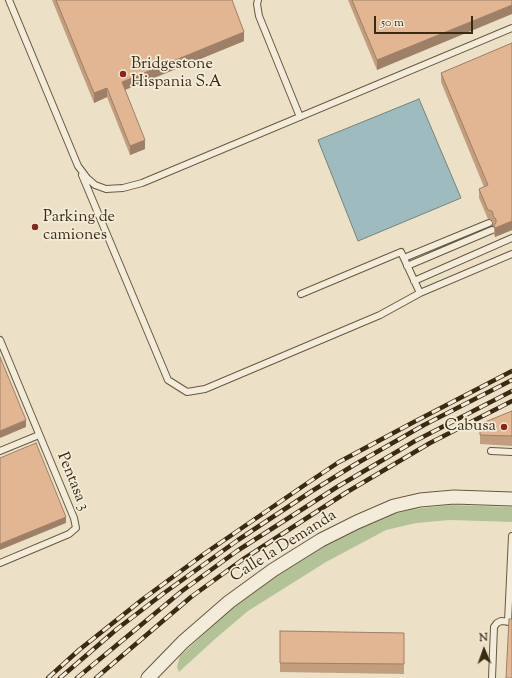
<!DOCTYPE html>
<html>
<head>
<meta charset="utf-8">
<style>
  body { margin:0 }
  #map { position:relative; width:512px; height:678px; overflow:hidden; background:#ece1c6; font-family:"Sorts Mill Goudy",serif }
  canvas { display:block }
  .north { position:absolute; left:464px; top:630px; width:40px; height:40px; -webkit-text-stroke:3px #f3ecda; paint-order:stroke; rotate:358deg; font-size:11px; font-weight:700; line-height:16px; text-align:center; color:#3b2a12 }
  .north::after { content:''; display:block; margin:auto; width:14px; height:18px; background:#3b2a12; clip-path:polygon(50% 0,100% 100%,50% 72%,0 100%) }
  .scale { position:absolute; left:374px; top:16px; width:99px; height:18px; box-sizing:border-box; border:2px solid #3b2a12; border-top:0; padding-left:5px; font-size:12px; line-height:14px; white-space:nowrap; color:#3b2a12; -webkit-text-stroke:3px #f3ecda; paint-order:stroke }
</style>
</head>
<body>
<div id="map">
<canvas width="512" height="678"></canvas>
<div class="north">N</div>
<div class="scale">50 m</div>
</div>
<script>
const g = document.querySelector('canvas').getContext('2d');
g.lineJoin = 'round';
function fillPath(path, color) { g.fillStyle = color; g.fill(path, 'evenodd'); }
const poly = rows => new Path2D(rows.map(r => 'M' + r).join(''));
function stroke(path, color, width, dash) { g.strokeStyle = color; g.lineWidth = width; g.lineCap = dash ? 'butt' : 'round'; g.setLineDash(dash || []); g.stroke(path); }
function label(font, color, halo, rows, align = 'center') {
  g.font = font + ' "Sorts Mill Goudy",serif'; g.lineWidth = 3.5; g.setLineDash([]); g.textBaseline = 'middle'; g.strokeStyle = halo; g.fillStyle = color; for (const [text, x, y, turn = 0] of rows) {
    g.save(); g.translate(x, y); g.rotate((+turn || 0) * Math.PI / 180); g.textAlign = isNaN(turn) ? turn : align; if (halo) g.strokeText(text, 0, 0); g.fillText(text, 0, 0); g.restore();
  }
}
fillPath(poly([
  [452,505,512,507,512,522,450,520,416,523,386,530,326,562,248,611,215,639,179,672,177,667,180,656,191,646,233,607,295,563,320,548,380,518,412,509]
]), '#b4c397');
const water = poly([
  [419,99,461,198,358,241,318,140,419,99]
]);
fillPath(water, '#9ebbc0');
stroke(water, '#76817a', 1);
const service = poly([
  [9,0,78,166,87,178,95,185,106,189,123,188,142,183,512,28],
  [258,0,257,4,259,16,300,117],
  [82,175,168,380,187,392,205,389,380,315,420,293,512,254],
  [404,258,489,223],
  [407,266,492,230],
  [414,281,512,238],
  [301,294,401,252,420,293],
  [0,340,74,518,76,528,69,534,0,563],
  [0,451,39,435],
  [491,451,512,452],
  [508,622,512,536],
  [492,678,494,627,497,623,501,621,512,622]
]);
const minor = poly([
  [148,678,183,642,229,602,273,570,321,540,357,522,394,506,420,500,454,497,512,499]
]);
stroke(service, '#67583f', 8);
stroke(minor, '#67583f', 15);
stroke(service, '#f3ecda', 6);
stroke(minor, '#f3ecda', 13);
const rail = poly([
  [48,678,79,650,143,599,204,554,309,482,339,462,412,423,512,371],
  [60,678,117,629,164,593,238,540,312,491,354,465,424,425,512,380],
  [77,678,182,591,237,551,337,487,415,441,512,391],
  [96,678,191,597,242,560,347,492,430,443,512,401]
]);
stroke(rail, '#3b2a12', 4.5);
stroke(rail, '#f3ecda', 3, [9]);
fillPath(poly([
  [52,0,232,0,244,41,125,90,145,149,130,155,107,97,94,103],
  [348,0,512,0,377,70],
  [512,43,512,230,495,237,494,234,494,227,493,226,492,220,488,219,479,198,479,189,484,187,441,82,441,73],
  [512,411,512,446,480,444,480,435],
  [280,631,404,633,404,674,280,672]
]), '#c29d7e');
fillPath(poly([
  [512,5,512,14,377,70,377,60],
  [244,32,244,41,122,91,122,82],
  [107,88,107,97,94,103,94,93],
  [145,140,145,149,130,155,130,146],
  [512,221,512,230,495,237,495,228],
  [26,420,26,427,0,438,0,431],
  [66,517,66,523,0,550,0,544]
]), '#9e7f67');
const building = poly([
  [56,0,232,0,244,32,122,82,145,140,130,146,107,88,94,93,56,0],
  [352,0,512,0,512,5,377,60,352,0],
  [512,43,512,221,495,228,494,225,496,223,496,219,493,216,493,214,492,211,488,210,479,189,488,185,441,73,512,43],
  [0,357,26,420,0,431,0,357],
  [512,411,512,436,480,435,480,424,512,411],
  [36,443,66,517,0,544,0,458,36,443],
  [509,619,512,619,512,678,506,678,509,619],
  [280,631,404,633,404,664,280,663,280,631]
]);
fillPath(building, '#e2b693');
stroke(building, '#9e7f67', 1);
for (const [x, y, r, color] of [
  [123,74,4,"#8f2418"],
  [35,227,4,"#8f2418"],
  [504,427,4,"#8f2418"]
]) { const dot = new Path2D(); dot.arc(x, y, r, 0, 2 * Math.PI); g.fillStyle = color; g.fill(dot); stroke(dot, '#f3ecda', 1.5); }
label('16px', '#3b2a12', '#f3ecda', [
  ["Bridgestone",131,65],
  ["Hispania S.A",131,83],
  ["Parking de",43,218],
  ["camiones",43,236],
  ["Cabusa",496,427,"right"]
], 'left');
label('16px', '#3b2a12', '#f3ecda', [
  ["Pentasa 3",72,482,68],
  ["Calle la Demanda",284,547,-32]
]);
</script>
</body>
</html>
